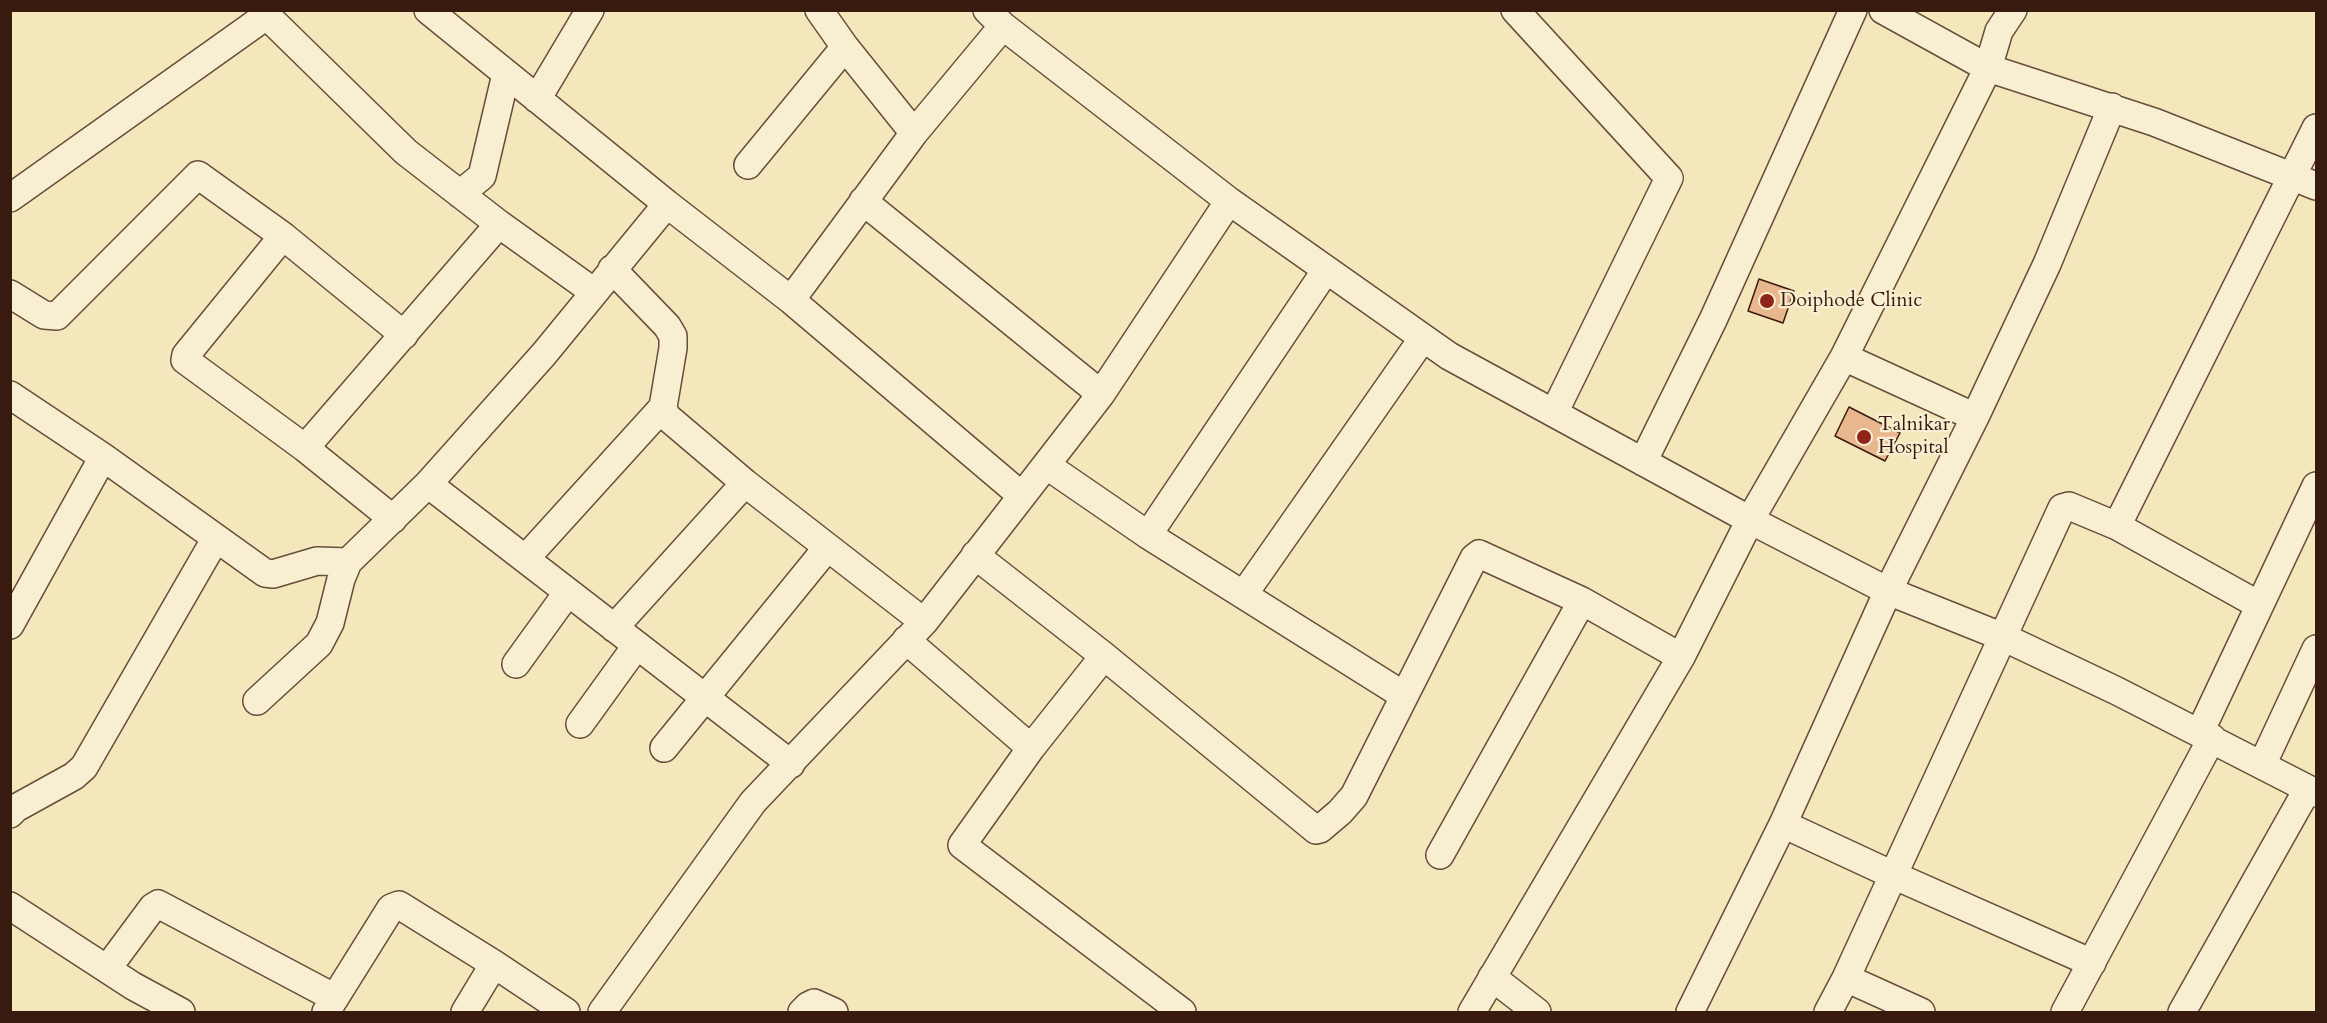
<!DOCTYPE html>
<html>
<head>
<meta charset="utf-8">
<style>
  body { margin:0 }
  #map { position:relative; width:2327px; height:1023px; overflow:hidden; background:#f4e7bb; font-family:Cardo,serif }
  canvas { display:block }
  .frame { position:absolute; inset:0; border:12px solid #381a0f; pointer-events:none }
</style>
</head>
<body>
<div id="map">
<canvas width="2327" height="1023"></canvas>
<div class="frame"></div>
</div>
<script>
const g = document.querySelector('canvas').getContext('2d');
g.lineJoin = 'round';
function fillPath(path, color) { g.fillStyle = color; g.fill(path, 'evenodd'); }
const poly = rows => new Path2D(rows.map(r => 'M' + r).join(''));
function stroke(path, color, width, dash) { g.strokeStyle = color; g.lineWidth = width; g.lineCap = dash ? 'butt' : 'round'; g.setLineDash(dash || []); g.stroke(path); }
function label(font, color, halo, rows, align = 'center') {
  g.font = font + ' Cardo,serif'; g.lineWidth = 4.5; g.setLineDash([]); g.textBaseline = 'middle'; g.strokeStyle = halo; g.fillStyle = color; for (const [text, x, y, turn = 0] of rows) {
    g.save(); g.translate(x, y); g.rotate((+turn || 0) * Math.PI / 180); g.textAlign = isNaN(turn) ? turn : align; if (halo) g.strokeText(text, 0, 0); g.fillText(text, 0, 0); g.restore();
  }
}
const building = poly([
  [1759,279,1794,291,1783,323,1748,311,1759,279],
  [1849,407,1900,433,1885,461,1835,436,1849,407]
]);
fillPath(building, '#e9b78d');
stroke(building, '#381a0f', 1.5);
const minor = poly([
  [261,10,406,152,499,224,594,292],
  [428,10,667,204,791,300,1022,496,924,622,753,802,602,1012],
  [819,10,845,47,914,133],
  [987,10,1003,26,1229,201],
  [1515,10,1669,178,1554,413],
  [1883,10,1988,68,2154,122,2316,186],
  [537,99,590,10],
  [748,165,845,47],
  [460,194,482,176,506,74],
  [10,198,266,16],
  [863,201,1101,394],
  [283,236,186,355,185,360,305,448,393,519],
  [612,269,667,326,673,336,673,348,663,407,666,416,745,483,924,622],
  [10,294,44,315,57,316,198,175,283,236,404,335],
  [791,300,914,133,1003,26],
  [1844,357,1975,417],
  [10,395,103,457,265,573,273,574,317,561,348,562],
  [305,448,499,224],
  [1643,462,1713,320,1853,10],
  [1046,465,1148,535,1403,695],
  [428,484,791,764],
  [1022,496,1101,394,1229,201,1449,356,1750,520,1888,591,2003,637,2117,691,2316,793],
  [2117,526,2316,128],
  [1148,535,1326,270],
  [975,555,1104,656,1316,830,1320,829,1340,812,1354,796,1474,558,1479,554,1582,601,1681,657],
  [525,559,663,407],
  [1244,594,1423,338],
  [10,625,103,457],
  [614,628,745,483],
  [906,640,1031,748],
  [1104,656,1031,748,962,845,1182,1012],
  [516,664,568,592],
  [257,701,319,644,330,623,341,579,348,562,428,484,544,354,667,204],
  [580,724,637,645],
  [2200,732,2316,486],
  [664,748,827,548],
  [2262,765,2316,649],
  [10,814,16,808,74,776,84,767,216,538],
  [1783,824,1893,875,2092,963],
  [1440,855,1582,601],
  [10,906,133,986,181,1012],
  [107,969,153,907,158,904,335,998],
  [1492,977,1537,1012],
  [1846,978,1921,1012],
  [326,1012,391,908,399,905,494,964,566,1012],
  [465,1012,494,964],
  [802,1012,808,1006,814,1003,834,1012],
  [1472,1012,1681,657,1750,520,1844,357,1988,68,1999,31,2013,10],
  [1690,1012,1783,824,1888,591,1975,417,2047,264,2112,107],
  [1828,1012,1846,978,2062,508,2069,506,2117,526,2259,605],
  [2065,1012,2212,738],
  [2182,1012,2307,790]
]);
stroke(minor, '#674d3a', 30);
stroke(minor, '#f8efd3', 27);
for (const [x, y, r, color] of [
  [1767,301,8,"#8f2418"],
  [1864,437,8,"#8f2418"]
]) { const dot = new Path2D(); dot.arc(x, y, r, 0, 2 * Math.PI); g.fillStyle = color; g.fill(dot); stroke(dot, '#f8efd3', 2); }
label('20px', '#381a0f', '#f8efd3', [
  ["Doiphode Clinic",1780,301],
  ["Talnikar",1878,425],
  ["Hospital",1878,448]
], 'left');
</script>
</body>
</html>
